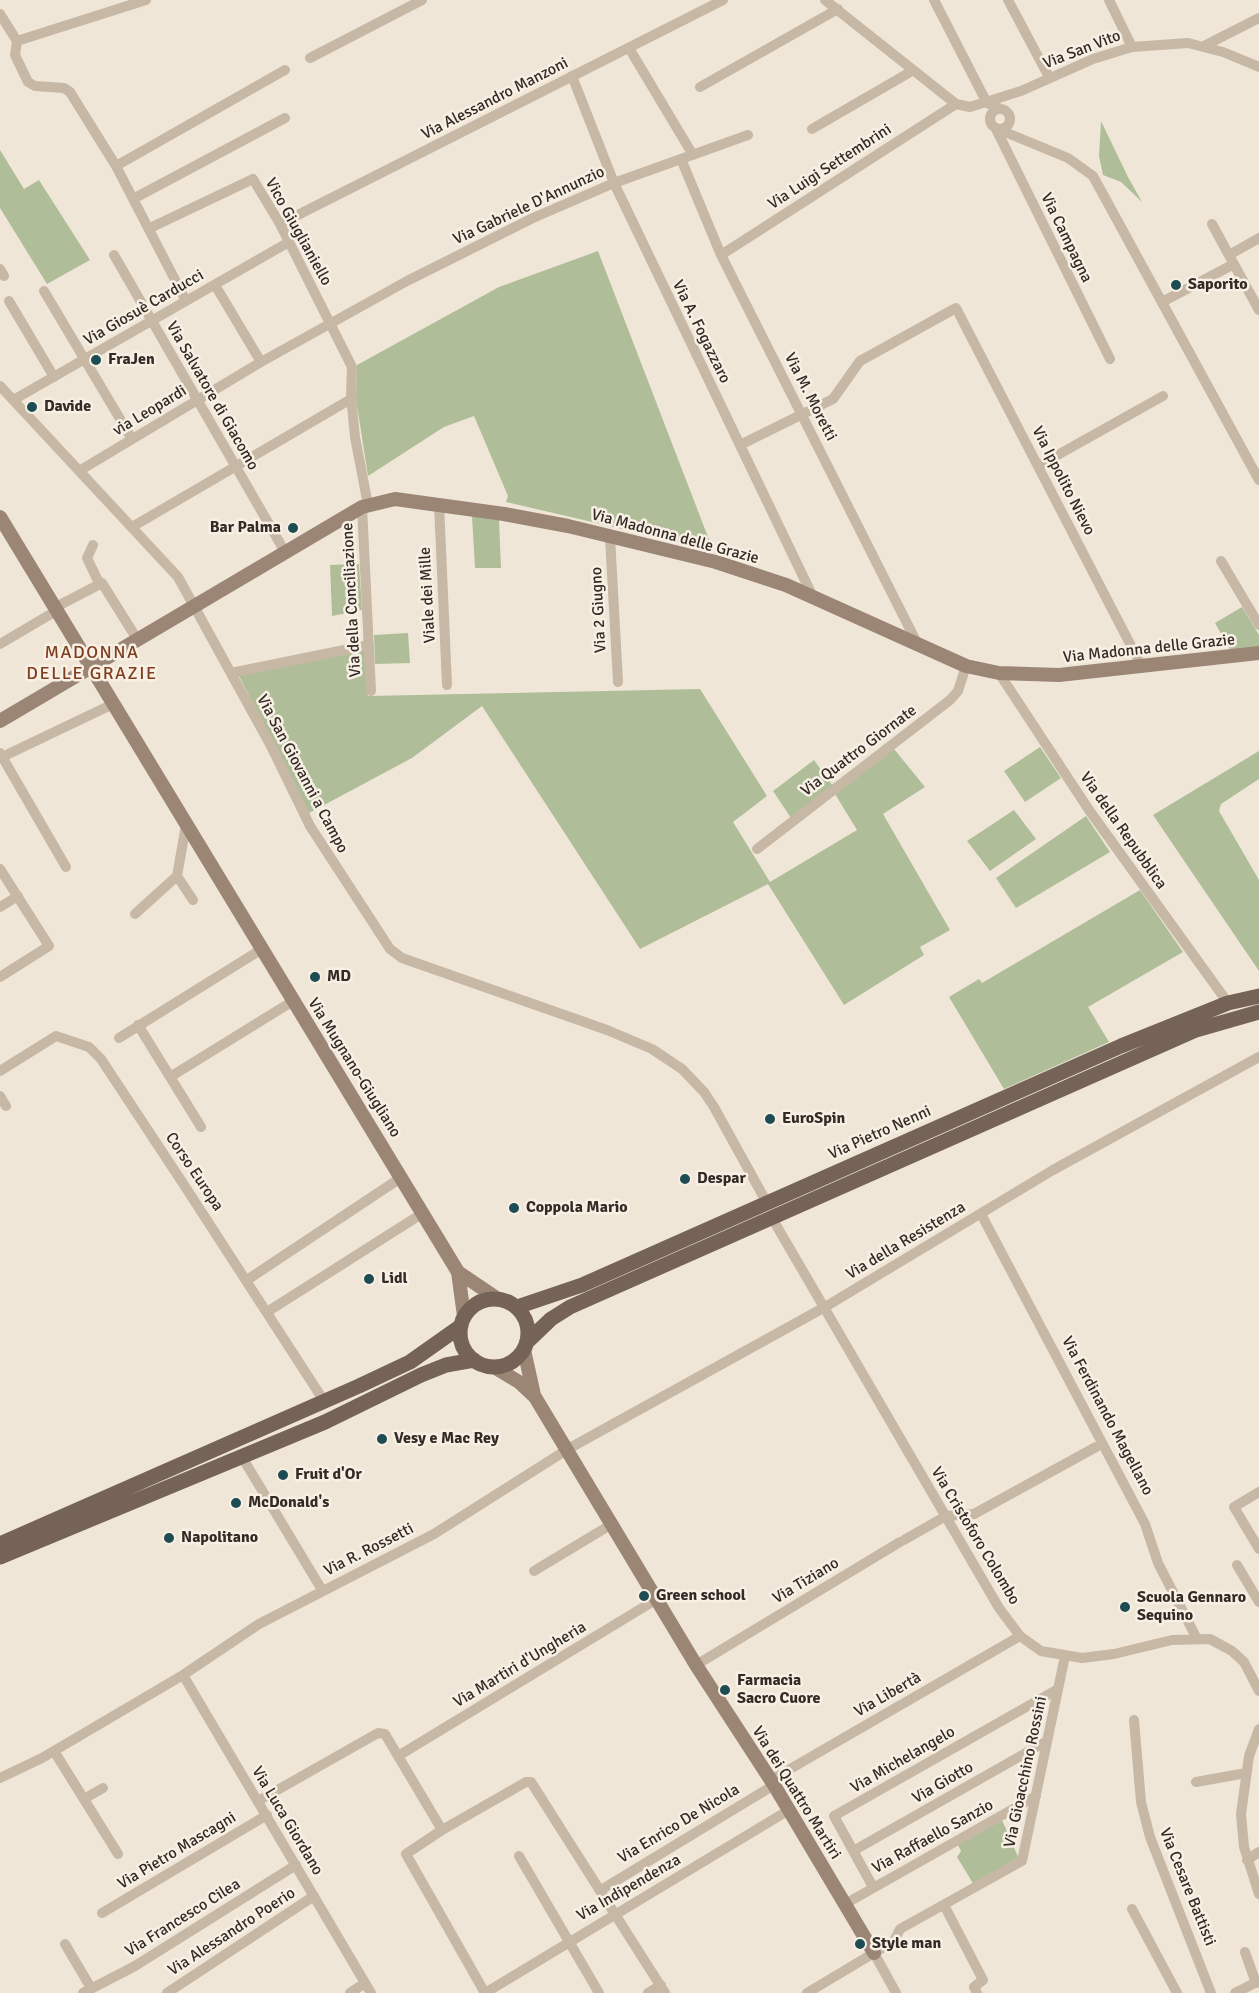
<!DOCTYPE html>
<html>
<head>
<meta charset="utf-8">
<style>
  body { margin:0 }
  canvas { display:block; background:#f0e6d8 }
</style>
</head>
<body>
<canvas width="1259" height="1993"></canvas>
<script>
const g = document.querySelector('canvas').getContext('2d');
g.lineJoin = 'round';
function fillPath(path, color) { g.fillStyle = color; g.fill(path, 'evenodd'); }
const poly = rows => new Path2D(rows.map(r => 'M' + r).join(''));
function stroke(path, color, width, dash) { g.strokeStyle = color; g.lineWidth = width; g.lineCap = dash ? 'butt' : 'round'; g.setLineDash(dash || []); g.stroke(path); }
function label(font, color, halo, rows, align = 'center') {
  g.font = font + ' Signika,sans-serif'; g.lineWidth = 5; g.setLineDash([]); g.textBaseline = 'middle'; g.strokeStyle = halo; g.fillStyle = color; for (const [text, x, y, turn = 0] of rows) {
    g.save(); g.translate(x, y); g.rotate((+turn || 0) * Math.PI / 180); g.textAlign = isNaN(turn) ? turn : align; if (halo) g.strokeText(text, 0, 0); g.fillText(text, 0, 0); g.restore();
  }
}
fillPath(poly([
  [1101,121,1128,177,1142,202,1121,182,1103,175,1099,156],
  [0,150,24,189,39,180,90,260,47,284,0,208],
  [598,251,713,550,506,502,508,496,474,416,444,427,368,476,356,399,357,365,499,287],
  [472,516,499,520,501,568,475,568],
  [359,564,362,610,332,616,330,565],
  [1242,607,1259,635,1259,647,1231,651,1215,623],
  [408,633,410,663,375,664,374,635],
  [365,649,368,696,700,689,767,796,733,822,770,882,857,830,835,794,894,749,925,787,883,814,950,930,920,947,924,955,844,1005,768,884,640,949,482,706,412,758,309,813,239,676],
  [1040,747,1061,778,1025,802,1004,771],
  [1259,751,1259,779,1221,804,1219,811,1259,880,1259,971,1153,815],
  [814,760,833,786,791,818,773,791],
  [1014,810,1036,839,990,871,967,841],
  [1086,816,1110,852,1016,908,996,878],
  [1140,890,1183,952,1088,1007,1109,1042,1004,1089,949,997,979,979,982,983],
  [1002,1820,1019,1859,974,1885,957,1857,961,1851,958,1845]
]), '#afbe99');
stroke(poly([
  [825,0,956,104,970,107,1021,91,1093,59,1132,47,1188,43,1223,52,1259,67],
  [934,0,987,103,1001,109],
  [1008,0,1049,77],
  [1109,0,1132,47],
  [0,14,17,41],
  [17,41,15,55,28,82,35,86,64,88,70,92,116,166,186,301],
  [17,41,146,0],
  [1204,46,1259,18],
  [629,48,693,155],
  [310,58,422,0],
  [572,76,614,183,813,597],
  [700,87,838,9],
  '990 119a10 10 0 1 1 20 0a10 10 0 1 1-20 0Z',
  [812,129,912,71],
  [996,129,1110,359],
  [1000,130,1068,158,1093,176,1259,480],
  [681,159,721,255,918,645],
  [116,166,285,70],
  [133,199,285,118],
  [280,224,723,0],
  [1212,224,1259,310],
  [150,228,253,179,280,224,352,367,351,396,355,437,368,505],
  [114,255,285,552],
  [721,255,956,104],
  [1229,255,1259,238],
  [0,269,4,276],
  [215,285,261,362],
  [44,291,132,439],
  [9,301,54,377],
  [1162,302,1234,264],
  [0,386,178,577,271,746,310,826,390,949,402,958,607,1030,652,1049,682,1069,704,1092,714,1107,767,1203],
  [15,399,289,242],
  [740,445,833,399,860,361,956,308,1142,667],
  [1038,466,1163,396],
  [79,471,261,362,407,281,533,218,614,183,748,135],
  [439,504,447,685],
  [362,507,371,691],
  [132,527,351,399],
  [610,537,618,682],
  [93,545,87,558,99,583],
  [1221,561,1259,625],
  [54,608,102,583,137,639],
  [0,644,56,611],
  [231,673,369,645],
  [999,673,1089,810,1228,1003],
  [0,753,66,867],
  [0,758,113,704],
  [186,825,177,876,193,900],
  [757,849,950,700,958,691,966,666],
  [0,869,49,946,0,977],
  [0,907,18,896],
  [135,914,177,876],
  [138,1025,201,1127],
  [119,1038,262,949],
  [0,1071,56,1036,89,1047,101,1059,186,1188,324,1401],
  [170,1077,293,1001],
  [0,1096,6,1106],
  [981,1214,1145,1524,1158,1563,1196,1637],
  [772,1218,999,1608,1020,1636,1041,1651,1082,1658,1114,1654,1172,1640,1210,1639,1232,1651,1244,1662,1259,1691],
  [247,1280,402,1177],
  [267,1312,423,1213],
  [242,1457,322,1590],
  [1259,1492,1234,1507,1259,1549],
  [904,1540,946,1516,974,1514,1096,1447],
  [1237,1565,1259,1602],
  [534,1571,612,1524],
  [696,1665,900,1542],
  [183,1675,371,1993],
  [1134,1720,1141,1802,1150,1837,1211,1993],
  [1259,1729,1249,1756,1241,1814,1244,1847,1259,1894],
  [54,1751,118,1854],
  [398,1756,442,1830,526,1782,531,1782,665,1993],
  [0,1778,42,1758,183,1675,259,1624,434,1534,568,1449,825,1307,1053,1170,1259,1057],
  [771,1780,1020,1636],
  [1196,1782,1246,1773],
  [84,1799,103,1788],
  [258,1801,378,1733,385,1734,398,1756,657,1599],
  [442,1830,406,1854,485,1993],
  [853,1851,1047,1741],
  [519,1856,599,1993],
  [1247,1860,1259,1852],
  [873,1887,834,1816,1058,1689],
  [601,1890,774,1785],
  [845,1904,1036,1796],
  [944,1905,983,1980,974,1987,977,1993],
  [1132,1909,1177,1993],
  [102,1913,267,1815],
  [65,1944,91,1988],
  [1245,1952,1256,1983],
  [874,1953,896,1993],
  [83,1993,135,1966,296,1865],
  [167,1993,314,1896],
  [350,1993,365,1983],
  [485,1993,789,1810],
  [648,1993,661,1985],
  [807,1993,894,1941,900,1929,1022,1861,1065,1656],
  [1235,1993,1259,1981]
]), '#c7b7a5', 10);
stroke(poly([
  [0,517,458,1272,464,1316],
  [0,721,362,507,395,499,504,514,568,526,716,562,786,585,966,666,999,673,1059,675,1259,653],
  [458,1272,498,1299],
  [524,1350,534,1395],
  [494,1367,519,1382,535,1397,696,1665,774,1785,874,1953]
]), '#9b8676', 14);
stroke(poly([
  '460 1333a34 34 0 1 1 68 0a34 34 0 1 1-68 0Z',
  [517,1307,582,1285,1121,1046,1228,1003,1259,996],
  [528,1341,551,1319,570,1307,1196,1030,1259,1012],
  [0,1544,359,1386,410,1362,461,1326],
  [0,1557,325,1422,421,1375,446,1365,474,1360]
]), '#756357', 15);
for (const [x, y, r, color] of [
  [1176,285,6,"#1d4c53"],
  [96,360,6,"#1d4c53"],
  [32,407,6,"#1d4c53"],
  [293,528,6,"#1d4c53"],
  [315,977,6,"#1d4c53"],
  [770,1119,6,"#1d4c53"],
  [685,1179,6,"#1d4c53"],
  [514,1208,6,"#1d4c53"],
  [369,1279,6,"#1d4c53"],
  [382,1439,6,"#1d4c53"],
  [283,1475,6,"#1d4c53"],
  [236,1503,6,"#1d4c53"],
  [169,1538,6,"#1d4c53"],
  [644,1596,6,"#1d4c53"],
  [1125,1607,6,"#1d4c53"],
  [725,1690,6,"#1d4c53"],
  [860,1944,6,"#1d4c53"]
]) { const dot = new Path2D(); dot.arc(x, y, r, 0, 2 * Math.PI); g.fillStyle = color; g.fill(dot); stroke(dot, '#f8f0e4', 2); }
label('16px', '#332b26', '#f8f0e4', [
  ["Via San Vito",1082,50,-21],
  ["Via Alessandro Manzoni",495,99,-27],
  ["Via Luigi Settembrini",830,167,-33],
  ["Via Gabriele D'Annunzio",529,206,-25],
  ["Vico Giuglianiello",298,232,61],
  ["Via Campagna",1066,238,64],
  ["Via Giosuè Carducci",144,308,-30],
  ["Via A. Fogazzaro",701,332,64],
  ["Via Salvatore di Giacomo",212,396,60],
  ["Via M. Moretti",810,397,63],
  ["via Leopardi",150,411,-31],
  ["Via Ippolito Nievo",1063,481,63],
  ["Via Madonna delle Grazie",675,537,15],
  ["Viale dei Mille",428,595,-93],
  ["Via della Conciliazione",352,600,-93],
  ["Via 2 Giugno",599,610,-93],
  ["Via Madonna delle Grazie",1149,649,-6],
  ["Via Quattro Giornate",859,751,-37],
  ["Via San Giovanni a Campo",302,774,62],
  ["Via della Repubblica",1123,831,55],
  ["Via Mugnano-Giugliano",354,1068,58],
  ["Via Pietro Nenni",880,1133,-24],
  ["Corso Europa",194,1172,56],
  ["Via della Resistenza",906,1241,-31],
  ["Via Ferdinando Magellano",1107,1416,62],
  ["Via Cristoforo Colombo",975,1536,59],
  ["Via R. Rossetti",369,1550,-27],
  ["Via Tiziano",806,1581,-31],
  ["Via Martiri d'Ungheria",520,1665,-31],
  ["Via Libertà",888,1695,-30],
  ["Via Michelangelo",903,1760,-30],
  ["Via Gioacchino Rossini",1026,1772,-78],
  ["Via Giotto",943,1783,-30],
  ["Via dei Quattro Martiri",796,1793,58],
  ["Via Luca Giordano",287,1821,59],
  ["Via Enrico De Nicola",679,1824,-31],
  ["Via Raffaello Sanzio",933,1837,-29],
  ["Via Pietro Mascagni",177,1851,-31],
  ["Via Cesare Battisti",1187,1887,68],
  ["Via Indipendenza",629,1888,-30],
  ["Via Francesco Cilea",183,1918,-32],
  ["Via Alessandro Poerio",232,1932,-33]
]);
label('bold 16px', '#332b26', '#f8f0e4', [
  ["Saporito",1188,285],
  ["FraJen",108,360],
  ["Davide",44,407],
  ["Bar Palma",281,528,"right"],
  ["MD",327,977],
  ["EuroSpin",782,1119],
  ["Despar",697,1179],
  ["Coppola Mario",526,1208],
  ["Lidl",381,1279],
  ["Vesy e Mac Rey",394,1439],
  ["Fruit d'Or",295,1475],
  ["McDonald's",248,1503],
  ["Napolitano",181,1538],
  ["Green school",656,1596],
  ["Scuola Gennaro",1137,1598],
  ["Sequino",1137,1616],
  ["Farmacia",737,1681],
  ["Sacro Cuore",737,1699],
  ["Style man",872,1944]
], 'left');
g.letterSpacing = '1.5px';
label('18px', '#803e21', '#f8f0e4', [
  ["MADONNA",92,653],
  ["DELLE GRAZIE",92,674]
]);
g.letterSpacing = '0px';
</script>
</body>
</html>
